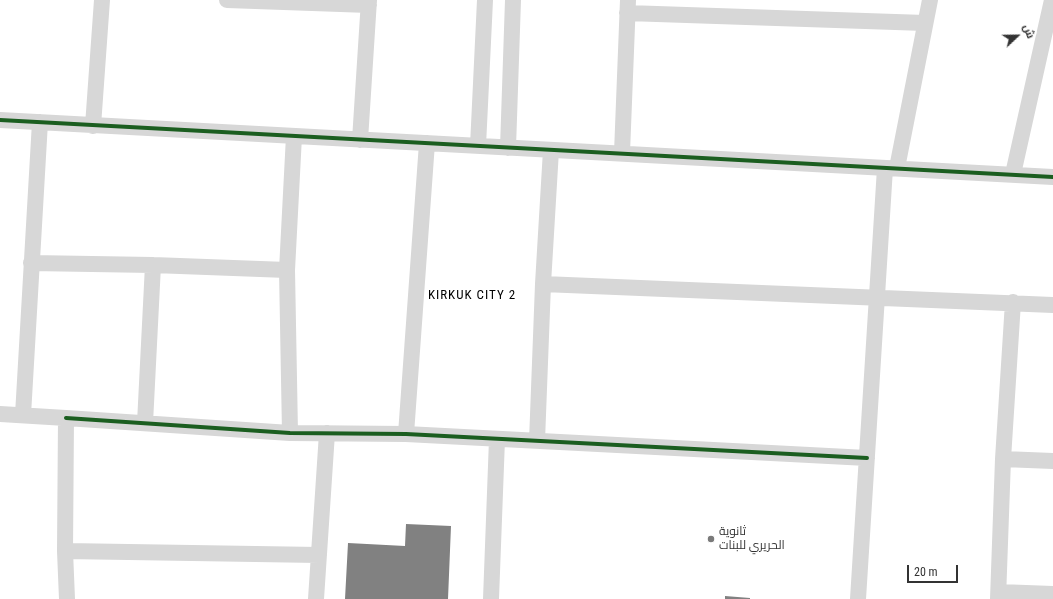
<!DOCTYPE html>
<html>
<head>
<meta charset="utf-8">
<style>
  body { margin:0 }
  #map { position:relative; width:1053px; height:599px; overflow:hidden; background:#fff; font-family:"Roboto Condensed",Cairo,sans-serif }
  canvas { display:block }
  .north { position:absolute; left:997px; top:16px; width:40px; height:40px; -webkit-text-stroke:3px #fff; paint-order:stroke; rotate:68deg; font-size:11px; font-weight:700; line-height:16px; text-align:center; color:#333 }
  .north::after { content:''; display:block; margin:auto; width:14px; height:18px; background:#333; clip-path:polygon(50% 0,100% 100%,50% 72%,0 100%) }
  .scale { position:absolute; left:907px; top:565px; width:51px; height:18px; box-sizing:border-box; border:2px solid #333; border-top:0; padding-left:5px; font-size:12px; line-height:14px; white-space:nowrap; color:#333; -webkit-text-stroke:3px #fff; paint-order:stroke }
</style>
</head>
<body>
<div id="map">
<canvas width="1053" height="599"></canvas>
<div class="north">ش</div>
<div class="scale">20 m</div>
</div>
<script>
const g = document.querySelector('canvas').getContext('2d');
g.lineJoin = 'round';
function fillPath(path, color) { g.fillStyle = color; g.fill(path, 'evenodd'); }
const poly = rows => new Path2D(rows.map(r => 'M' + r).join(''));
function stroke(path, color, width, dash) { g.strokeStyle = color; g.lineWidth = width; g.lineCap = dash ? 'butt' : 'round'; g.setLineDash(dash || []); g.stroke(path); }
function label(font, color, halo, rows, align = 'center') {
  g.font = font + ' "Roboto Condensed",Cairo,sans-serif'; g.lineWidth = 4; g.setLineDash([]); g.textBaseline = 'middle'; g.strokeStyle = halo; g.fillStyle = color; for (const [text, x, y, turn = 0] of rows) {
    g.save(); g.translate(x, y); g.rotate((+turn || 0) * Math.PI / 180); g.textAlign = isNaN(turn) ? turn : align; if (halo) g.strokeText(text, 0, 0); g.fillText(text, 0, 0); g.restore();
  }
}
fillPath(poly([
  [406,524,451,526,448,599,345,599,348,543,405,546],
  [725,596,750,598,750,599,725,599]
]), '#818181');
stroke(poly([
  [227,0,369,5],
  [627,13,925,23],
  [0,120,1053,177],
  [93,126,102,0],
  [360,140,369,0],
  [478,146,485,0],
  [508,148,513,0],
  [622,153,628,0],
  [897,168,930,0],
  [1013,174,1052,0],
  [31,263,153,265,287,270],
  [543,284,1053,305],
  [0,414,66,418,65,551],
  [23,415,40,122],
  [66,418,290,433,406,434,867,458],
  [145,423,153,265],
  [290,433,287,270,294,136],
  [406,434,427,143],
  [537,441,543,284,551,150],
  [1003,459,1053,461],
  [999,592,1053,594],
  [67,599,65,551,319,555],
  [316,599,327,433],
  [491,599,497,439],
  [858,599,885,168],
  [998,599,1003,459,1013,302]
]), '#d7d7d7', 16);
stroke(poly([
  [0,120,1053,177],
  [66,418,290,433,406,434,867,458]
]), '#1b5e20', 4);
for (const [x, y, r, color] of [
  [711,539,4,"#7a7a7a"]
]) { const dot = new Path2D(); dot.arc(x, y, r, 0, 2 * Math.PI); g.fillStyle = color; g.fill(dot); stroke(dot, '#fff', 1.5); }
label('12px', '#333', '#fff', [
  ["ثانوية",719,532],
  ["الحريري للبنات",719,546]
], 'left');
g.letterSpacing = '1px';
label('13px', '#000', '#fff', [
  ["KIRKUK CITY 2",472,296]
]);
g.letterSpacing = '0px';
</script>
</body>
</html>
